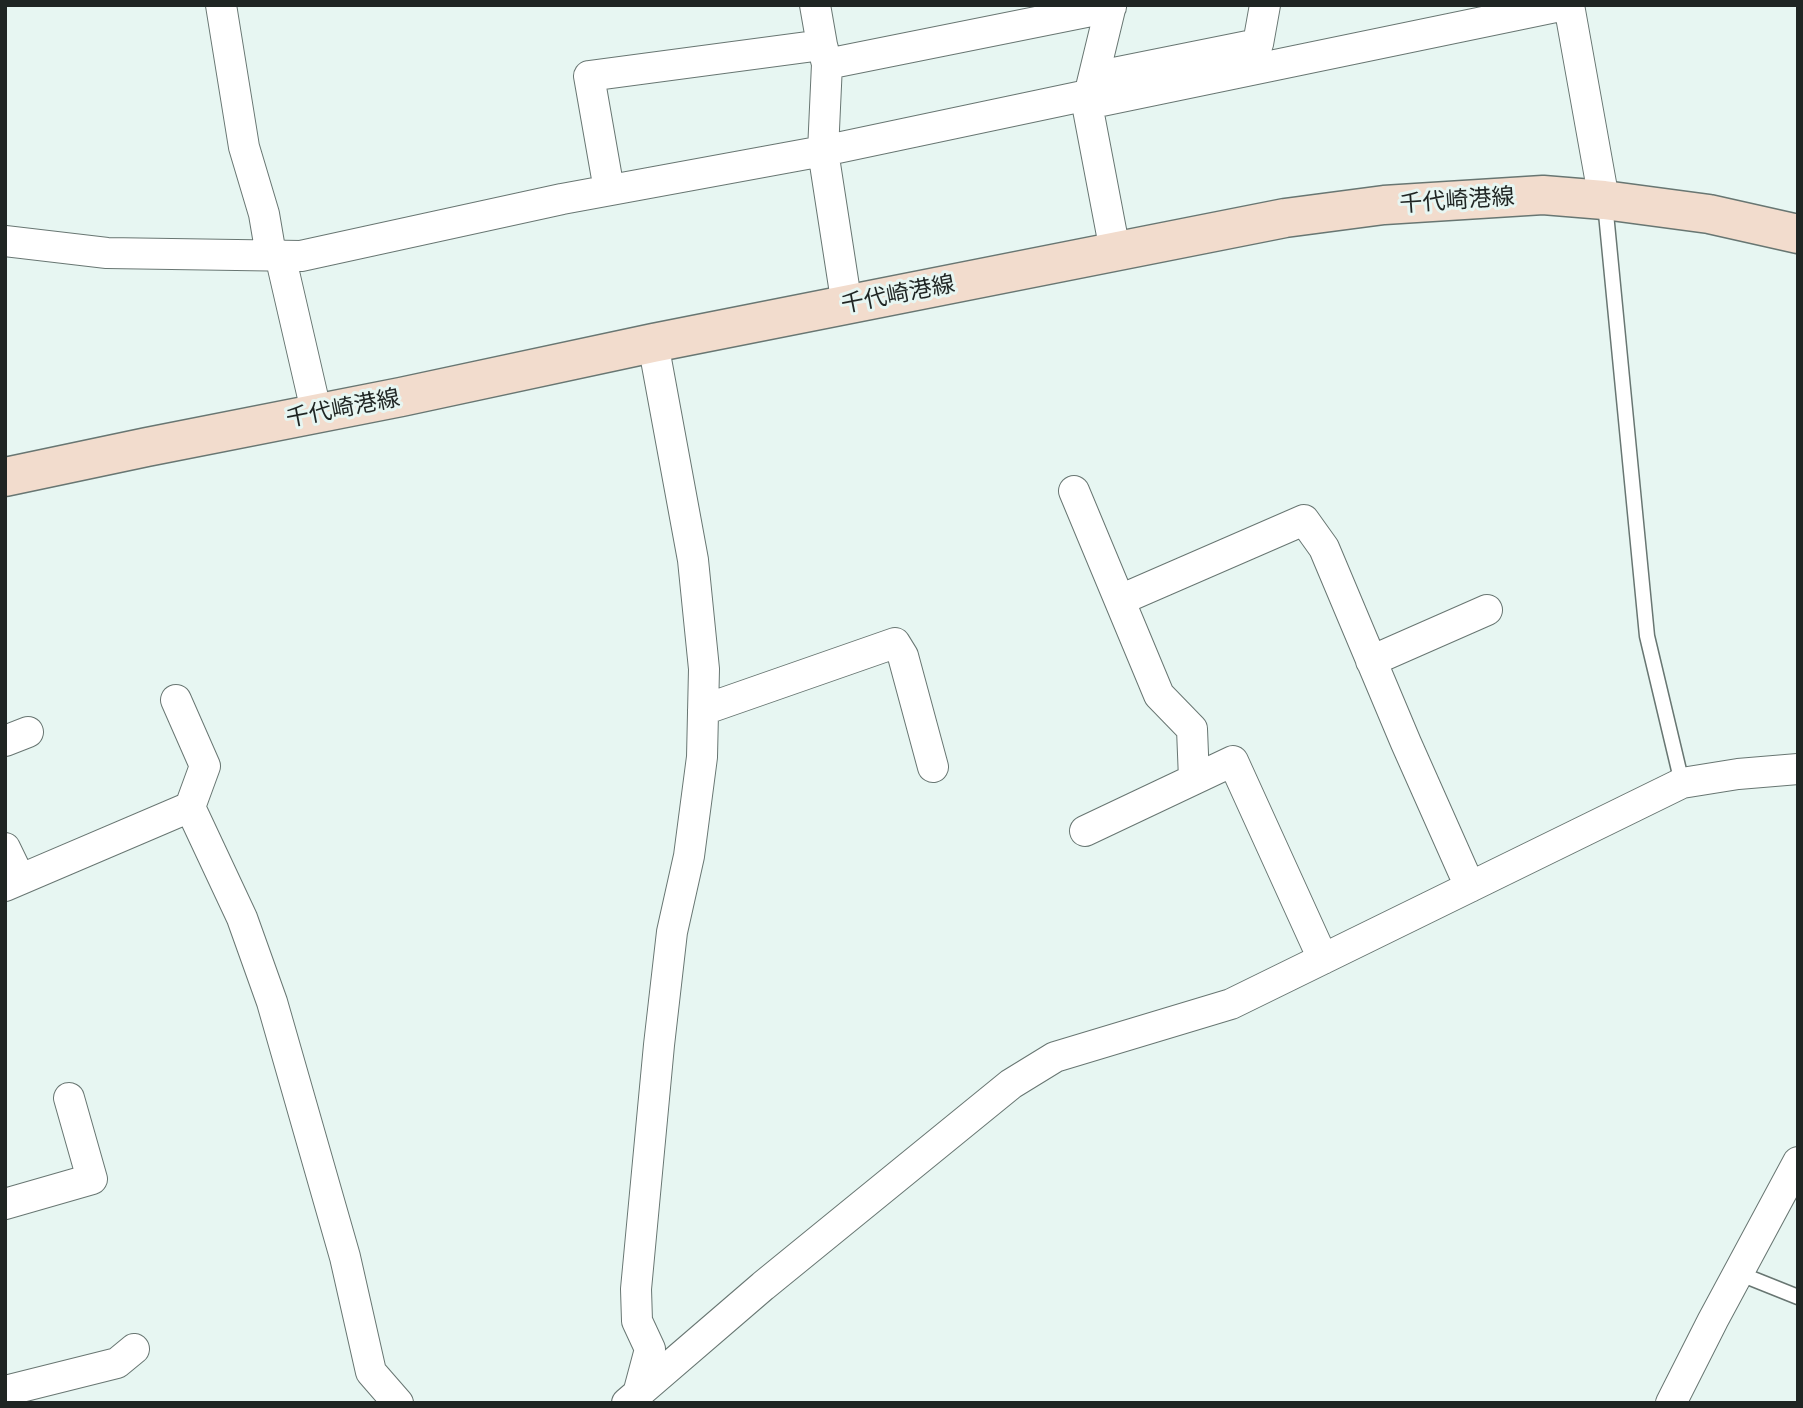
<!DOCTYPE html>
<html>
<head>
<meta charset="utf-8">
<style>
  body { margin:0 }
  #map { position:relative; width:1803px; height:1408px; overflow:hidden; background:#e7f6f2; font-family:"IBM Plex Serif",serif }
  canvas { display:block }
  .frame { position:absolute; inset:0; border:7px solid #1f2523; pointer-events:none }
</style>
</head>
<body>
<div id="map">
<canvas width="1803" height="1408"></canvas>
<div class="frame"></div>
</div>
<script>
const g = document.querySelector('canvas').getContext('2d');
g.lineJoin = 'round';
const poly = rows => new Path2D(rows.map(r => 'M' + r).join(''));
function stroke(path, color, width, dash) { g.strokeStyle = color; g.lineWidth = width; g.lineCap = dash ? 'butt' : 'round'; g.setLineDash(dash || []); g.stroke(path); }
function label(font, color, halo, rows, align = 'center') {
  g.font = font + ' "IBM Plex Serif","Noto Sans JP",serif'; g.lineWidth = 6; g.setLineDash([]); g.textBaseline = 'middle'; g.strokeStyle = halo; g.fillStyle = color; for (const [text, x, y, turn = 0] of rows) {
    g.save(); g.translate(x, y); g.rotate((+turn || 0) * Math.PI / 180); g.textAlign = isNaN(turn) ? turn : align; if (halo) g.strokeText(text, 0, 0); g.fillText(text, 0, 0); g.restore();
  }
}
const service = poly([
  [1605,203,1647,636,1682,783],
  [1738,1273,1798,1297]
]);
const minor = poly([
  [221,5,244,147,264,214,271,255],
  [815,5,822,45,827,64,823,151,847,306],
  [1111,5,1087,104,1115,251],
  [1569,5,1604,200],
  [827,64,1111,7],
  [1094,77,1258,44,1265,5],
  [1087,104,1565,5],
  [609,190,589,76,822,45],
  [5,241,107,253,301,256,562,199,823,151,1088,95],
  [280,255,317,415],
  [1074,491,1159,695,1192,729,1194,779],
  [1120,600,1304,520,1324,548,1406,743,1470,887],
  [1371,661,1487,610],
  [176,700,205,766,190,807,242,918,272,1002,345,1257,371,1372,398,1403],
  [703,710,895,643,903,656,933,767],
  [5,741,28,732],
  [1085,831,1233,761,1323,959],
  [5,848,20,879],
  [5,886,190,807],
  [5,1204,92,1179,69,1098],
  [5,1391,117,1363,134,1349],
  [638,1394,650,1349,637,1321,636,1289,659,1045,672,932,689,856,702,757,704,669,693,560,653,343],
  [627,1403,763,1286,1011,1084,1055,1057,1231,1004,1682,783,1738,774,1798,769],
  [1671,1403,1713,1320,1798,1162]
]);
const secondary = poly([
  [5,477,147,447,401,397,653,343,1285,218,1384,205,1543,195,1604,200,1709,214,1798,234]
]);
stroke(service, '#687672', 17);
stroke(minor, '#687672', 32);
stroke(secondary, '#687672', 41);
stroke(service, '#fff', 14);
stroke(minor, '#fff', 30);
stroke(secondary, '#f2dccd', 38);
label('23px', '#1f2523', '#e7f6f2', [
  ["千代崎港線",1457,201,-4],
  ["千代崎港線",898,295,-11],
  ["千代崎港線",343,409,-11]
]);
</script>
</body>
</html>
